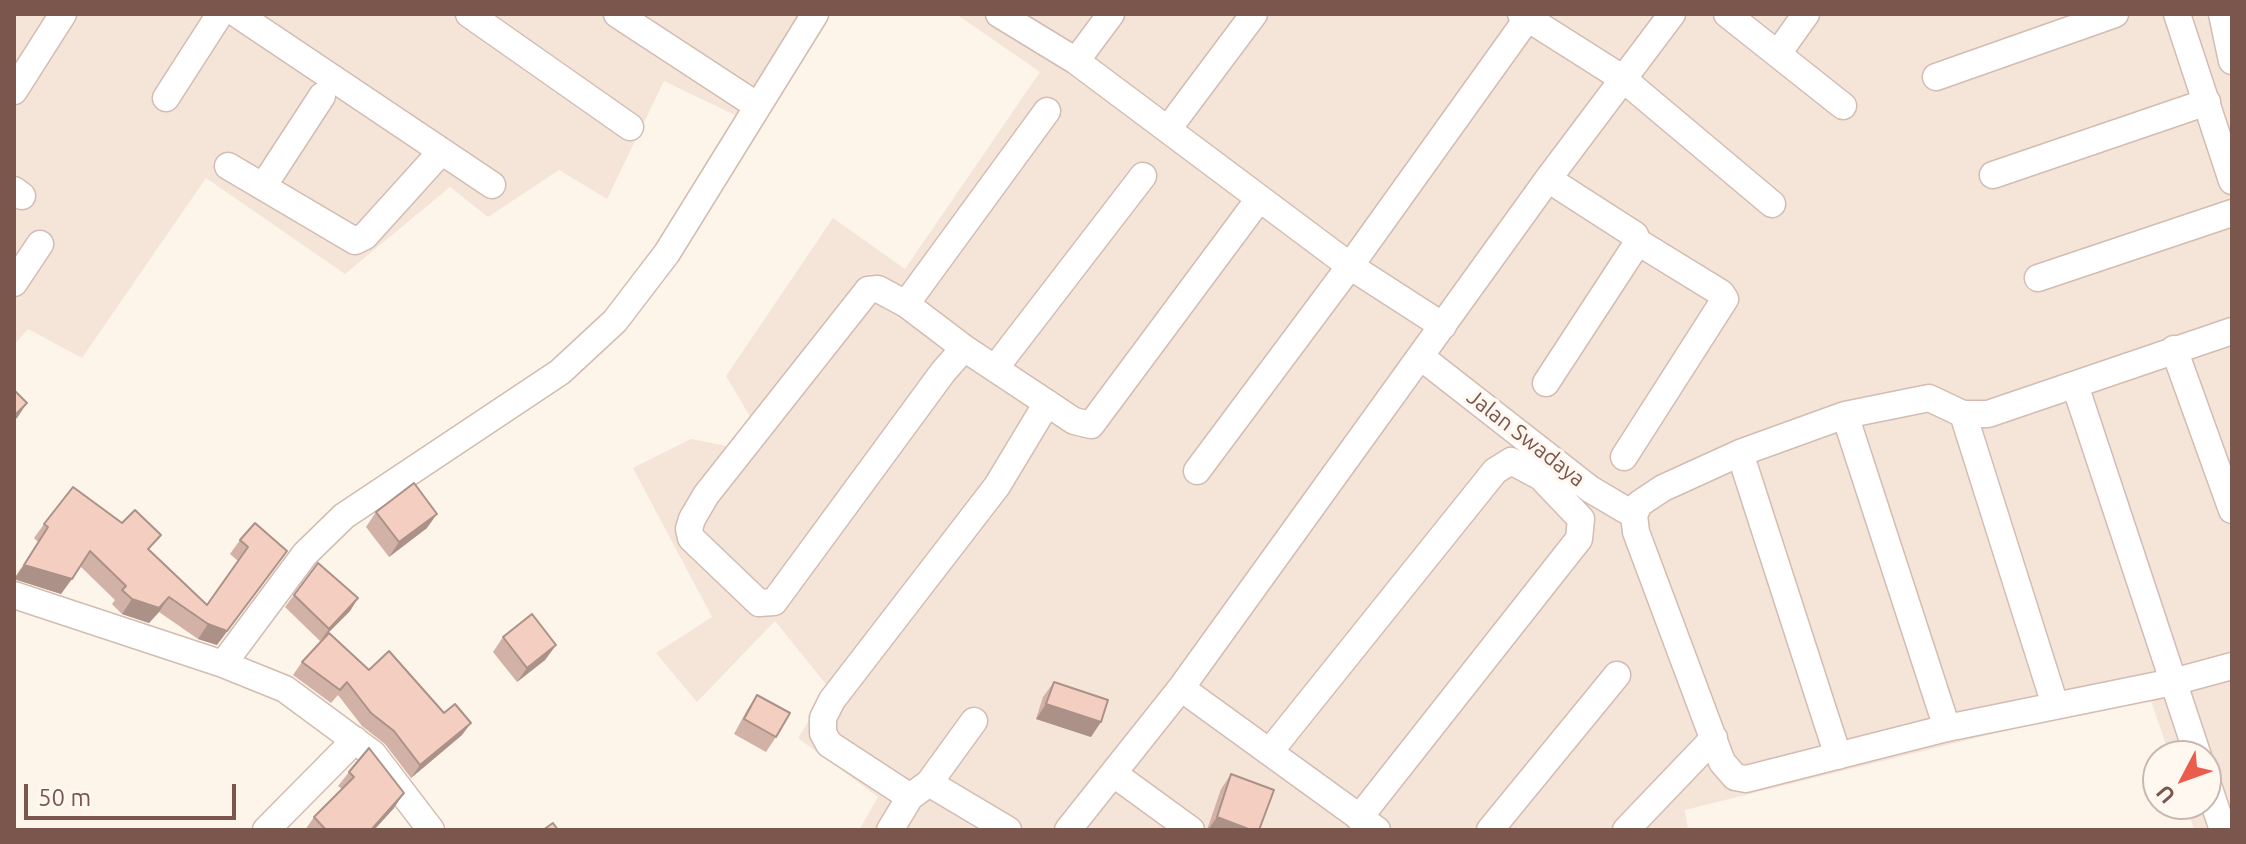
<!DOCTYPE html>
<html>
<head>
<meta charset="utf-8">
<style>
  body { margin:0 }
  #map { position:relative; width:2246px; height:844px; overflow:hidden; background:#fdf4ea; font-family:Ubuntu,sans-serif }
  canvas { display:block }
  .frame { position:absolute; inset:0; border:16px solid #7a564c; pointer-events:none }
  .north { position:absolute; left:2142px; top:740px; width:80px; height:80px; box-sizing:border-box; background:#fff8f1; border:2px solid #cab7af; border-radius:50%; rotate:229deg; font-size:22px; font-weight:700; line-height:32px; text-align:center; color:#7a564c }
  .north::after { content:''; display:block; margin:auto; width:28px; height:36px; background:#ea5d4d; clip-path:polygon(50% 0,100% 100%,50% 72%,0 100%) }
  .scale { position:absolute; left:24px; top:784px; width:212px; height:36px; box-sizing:border-box; border:4px solid #7a564c; border-top:0; padding-left:10px; font-size:24px; line-height:28px; white-space:nowrap; color:#7a564c; -webkit-text-stroke:6px #fff8f1; paint-order:stroke }
</style>
</head>
<body>
<div id="map">
<canvas width="2246" height="844"></canvas>
<div class="frame"></div>
<div class="north">U</div>
<div class="scale">50 m</div>
</div>
<script>
const g = document.querySelector('canvas').getContext('2d');
g.lineJoin = 'round';
function fillPath(path, color) { g.fillStyle = color; g.fill(path, 'evenodd'); }
const poly = rows => new Path2D(rows.map(r => 'M' + r).join(''));
function stroke(path, color, width, dash) { g.strokeStyle = color; g.lineWidth = width; g.lineCap = dash ? 'butt' : 'round'; g.setLineDash(dash || []); g.stroke(path); }
function label(font, color, halo, rows, align = 'center') {
  g.font = font + ' Ubuntu,sans-serif'; g.lineWidth = 7; g.setLineDash([]); g.textBaseline = 'middle'; g.strokeStyle = halo; g.fillStyle = color; for (const [text, x, y, turn = 0] of rows) {
    g.save(); g.translate(x, y); g.rotate((+turn || 0) * Math.PI / 180); g.textAlign = isNaN(turn) ? turn : align; if (halo) g.strokeText(text, 0, 0); g.fillText(text, 0, 0); g.restore();
  }
}
fillPath(poly([
  [14,14,808,14,743,119,664,81,607,199,559,170,488,217,450,187,345,274,206,178,82,358,28,329,14,345],
  [956,14,2232,14,2232,830,2194,830,2186,804,2206,804,2206,756,2170,756,2149,695,1685,810,1688,830,859,830,878,797,798,738,829,688,775,621,697,702,656,653,712,617,633,468,691,439,732,447,752,420,726,376,833,218,905,269,1040,72]
]), '#f5e5d8');
const minor = poly([
  [237,14,492,185],
  [469,14,630,127],
  [617,14,756,105],
  [999,14,1076,61,1350,266,1443,326],
  [1521,14,1622,78,1772,204],
  [1727,14,1843,106],
  [2177,14,2232,181],
  [2222,14,2232,61],
  [1779,52,1806,14],
  [1076,61,1111,14],
  [1936,77,2115,14],
  [14,91,63,14],
  [166,98,220,14],
  [1168,129,1254,14],
  [228,166,355,241,365,236,440,153],
  [1993,175,2207,102],
  [264,185,322,96],
  [14,190,22,196],
  [2038,278,2232,213],
  [14,283,40,244],
  [906,304,1047,111],
  [2232,331,1988,414,1963,414,1929,398,1845,415,1740,453,1663,488,1639,504,1634,515,1636,532,1722,762,1735,777,1746,779,1947,728,2173,682,2232,666],
  [964,348,943,372,774,602,759,603,691,538,689,529,692,519,706,495,868,290,878,289,906,304,964,348,1074,421,1091,425,1259,199],
  [2174,349,2232,510],
  [1421,357,1590,489,1634,515],
  [996,367,1143,176],
  [1546,383,1638,242,1635,235,1548,179],
  [2075,385,2198,756],
  [1963,414,2055,705],
  [1845,415,1947,728],
  [1740,453,1838,756],
  [1624,457,1725,299,1721,293,1638,242],
  [1197,471,1350,266,1527,19],
  [14,595,223,664,285,689,373,754,431,830],
  [223,664,305,554,344,516,560,372,615,321,667,253,815,14],
  [1181,688,1377,830],
  [1271,750,1495,471,1511,461,1541,477,1581,519,1579,539,1359,818],
  [1114,774,1191,830],
  [2206,779,2223,830],
  [929,783,974,721],
  [910,797,829,744,823,733,823,718,832,700,997,486,1047,403],
  [266,830,355,740],
  [890,830,910,797,929,783,1008,830],
  [1068,830,1181,688,1548,179,1672,14],
  [1490,830,1617,675],
  [1626,830,1714,738]
]);
stroke(minor, '#d3bcb1', 29);
stroke(minor, '#fff', 26);
fillPath(poly([
  [376,512,427,528,389,557,366,527],
  [255,523,217,645,198,639,159,612,149,623,122,614,112,604,115,600,80,566,61,594,14,579,38,542,34,538,44,524,150,550,207,605,238,561,230,554,240,540],
  [318,563,358,598,350,611,320,641,285,607],
  [503,637,556,645,545,660,517,682,493,652],
  [302,662,369,670,444,713,462,735,411,778,385,744,362,726,338,695,331,703,293,675],
  [1054,682,1091,737,1036,719,1043,697],
  [757,695,776,737,766,752,734,734,747,710],
  [349,772,394,808,374,830,305,830,314,817,342,789,338,786],
  [1231,774,1259,830,1207,830,1221,789]
]), '#d2b2a6');
fillPath(poly([
  [27,403,17,418,14,421,14,416],
  [437,514,427,528,389,557,399,542],
  [24,565,72,579,61,594,14,579],
  [277,565,217,645,198,639,208,624],
  [169,597,159,612,149,623,122,614,132,599],
  [358,598,350,611,320,641,329,629],
  [556,645,545,660,517,682,527,668],
  [1046,704,1101,722,1091,737,1036,719],
  [471,723,462,735,411,778,420,765],
  [404,793,394,808,374,830,371,830],
  [1217,817,1251,830,1208,830]
]), '#ab9187');
const building = poly([
  [14,390,27,403,14,416,14,390],
  [414,483,437,514,399,542,376,512,414,483],
  [73,487,122,523,135,510,161,535,148,549,207,605,248,547,240,540,255,523,287,551,227,631,208,624,169,597,159,608,132,599,122,590,126,586,90,551,72,579,24,565,48,527,44,524,73,487],
  [318,563,358,598,329,629,294,595,318,563],
  [532,614,556,645,527,668,503,637,532,614],
  [329,633,369,670,389,651,444,713,455,704,471,723,420,765,394,731,371,713,347,682,340,690,302,662,329,633],
  [1054,682,1108,700,1101,722,1046,704,1054,682],
  [757,695,790,713,776,737,744,719,757,695],
  [369,748,404,793,371,830,326,830,314,817,354,777,349,772,369,748],
  [1231,774,1274,790,1259,830,1251,830,1217,817,1231,774],
  [553,823,558,830,543,830,553,823]
]);
fillPath(building, '#f4cfc1');
stroke(building, '#ab9187', 2);
label('22px', '#7a564c', '#fff8f1', [
  ["Jalan Swadaya",1526,438,38]
]);
</script>
</body>
</html>
